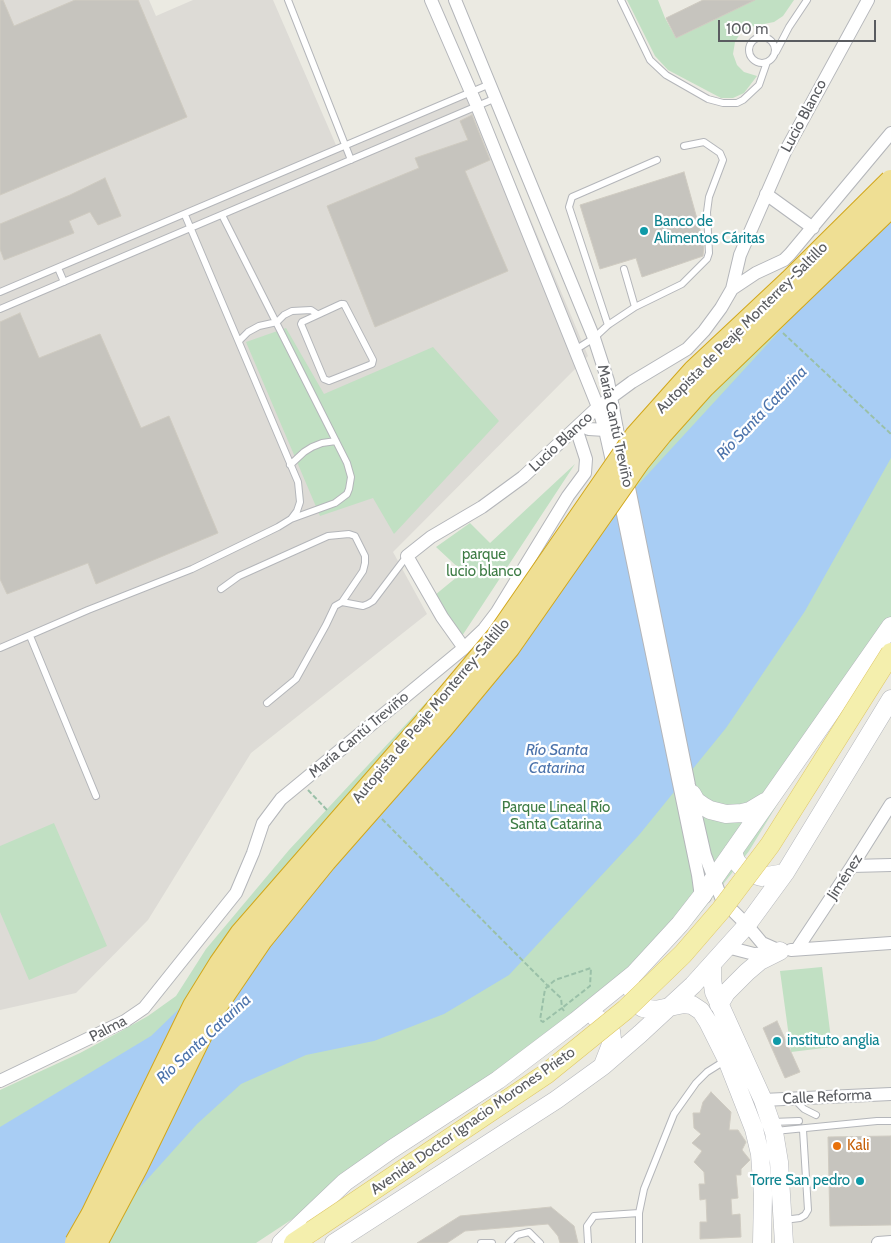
<!DOCTYPE html>
<html>
<head>
<meta charset="utf-8">
<style>
  body { margin:0 }
  #map { position:relative; width:891px; height:1243px; overflow:hidden; background:#ebeae2; font-family:Cabin,sans-serif }
  canvas { display:block }
  .scale { position:absolute; left:718px; top:20px; width:158px; height:22px; box-sizing:border-box; border:2px solid #5a5c60; border-top:0; padding-left:6px; font-size:15px; line-height:18px; white-space:nowrap; color:#5a5c60; -webkit-text-stroke:4px #fff; paint-order:stroke }
</style>
</head>
<body>
<div id="map">
<canvas width="891" height="1243"></canvas>
<div class="scale">100 m</div>
</div>
<script>
const g = document.querySelector('canvas').getContext('2d');
g.lineJoin = 'round';
function fillPath(path, color) { g.fillStyle = color; g.fill(path, 'evenodd'); }
const poly = rows => new Path2D(rows.map(r => 'M' + r).join(''));
function stroke(path, color, width, dash) { g.strokeStyle = color; g.lineWidth = width; g.lineCap = dash ? 'butt' : 'round'; g.setLineDash(dash || []); g.stroke(path); }
function label(font, color, halo, rows, align = 'center') {
  g.font = font + ' Cabin,sans-serif'; g.lineWidth = 4.5; g.setLineDash([]); g.textBaseline = 'middle'; g.strokeStyle = halo; g.fillStyle = color; for (const [text, x, y, turn = 0] of rows) {
    g.save(); g.translate(x, y); g.rotate((+turn || 0) * Math.PI / 180); g.textAlign = isNaN(turn) ? turn : align; if (halo) g.strokeText(text, 0, 0); g.fillText(text, 0, 0); g.restore();
  }
}
fillPath(poly([
  [0,0,149,0,156,16,193,0,273,0,336,145,476,89,588,356,393,552,427,614,251,753,148,920,76,993,0,1010]
]), '#dddbd6');
fillPath(poly([
  [627,0,658,0,665,18,676,38,755,0,794,0,783,16,774,22,754,26,741,32,735,42,733,54,737,65,744,72,757,76,744,93,733,98,721,98,668,70,655,56],
  [891,171,891,617,749,851,696,919,662,957,577,1032,256,1243,0,1243,0,1090,80,1053,123,1030,148,1016,176,996,206,949,289,850,474,651],
  [286,328,324,394,433,347,499,421,394,534,373,498,320,516,246,342],
  [575,464,462,636,435,595,463,572,436,547,470,523,490,543],
  [54,823,107,946,29,980,0,912,0,846],
  [822,967,832,1047,791,1052,780,971]
]), '#c1e0c3');
fillPath(poly([
  [891,201,891,458,805,611,726,728,639,835,509,975,444,1014,374,1041,306,1055,241,1084,197,1124,90,1243,0,1243,0,1127,151,1036,312,881,626,498,854,250]
]), '#a8cdf4');
const building = poly([
  [0,0,3,0,14,26,75,0,138,0,187,117,0,195,0,0],
  [703,0,755,0,676,38,666,18,703,0],
  [472,115,490,160,465,171,508,271,375,327,327,206,419,168,415,158,468,140,460,121,472,115],
  [684,172,704,244,703,256,642,277,636,258,600,269,580,205,684,172],
  [105,178,121,216,98,225,90,212,69,221,74,233,4,260,0,249,0,224,70,195,105,178],
  [20,313,39,358,100,334,141,428,169,416,218,533,96,584,88,563,7,594,0,579,0,322,20,313],
  [777,1021,800,1072,785,1078,763,1028,777,1021],
  [711,1092,731,1112,729,1130,738,1130,746,1142,742,1150,750,1160,741,1169,741,1175,736,1175,738,1198,731,1199,732,1215,740,1214,741,1237,700,1239,700,1222,707,1222,706,1199,700,1200,699,1184,705,1184,704,1172,694,1162,702,1151,692,1143,701,1134,694,1128,693,1113,700,1113,703,1102,711,1092],
  [891,1136,891,1225,830,1226,828,1137,891,1136],
  [551,1207,574,1226,578,1243,560,1243,558,1236,548,1224,465,1231,447,1243,417,1243,460,1216,551,1207]
]);
fillPath(building, '#c6c4be');
stroke(building, '#cfcbc1', 1);
const lane = poly([
  [288,0,351,160],
  [621,0,650,60,666,75,708,99,723,103,737,103,743,100,759,85,767,62],
  '749 50a13 13 0 1 1 26 0a13 13 0 1 1-26 0Z',
  [776,52,789,27,807,0],
  [185,215,298,482,300,502,297,511,291,519],
  [58,268,64,282],
  [624,269,635,307],
  [0,292,490,84],
  [341,304,344,304,373,360,372,364,329,381,324,379,301,324,302,322,341,304],
  [0,309,496,98],
  [608,325,569,207,572,197,657,160],
  [239,341,248,332,259,326,277,322,284,315,292,311,311,310,317,314],
  [575,350,594,338,608,325,635,307,682,284,707,259,709,253,707,212,709,197,723,160,720,153,704,142,684,146],
  [290,465,304,452,312,447,322,443,336,441],
  [221,589,239,576,328,536,349,534,355,536,365,556,365,563,363,571,342,602],
  [30,636,96,796],
  [0,648,88,610,192,569,278,527,291,519,335,503,347,494,349,489,351,477,347,463,222,215],
  [267,703,296,679,326,625,335,606,342,602,363,606,368,604,373,601,407,556],
  [794,1099,804,1109,816,1115],
  [772,1122,799,1121],
  [775,1131,877,1121,891,1121],
  [784,1220,800,1218,805,1215,808,1210,803,1130],
  [481,1243,492,1243],
  [509,1243,517,1235,529,1232,540,1243],
  [588,1243,587,1226,594,1216,639,1213],
  [639,1243,639,1213,644,1189,674,1114,696,1083,707,1072,726,1060]
]);
const street = poly([
  [431,0,477,106,598,407,605,430,614,470],
  [455,0,594,338,608,381,622,456],
  [766,194,813,228],
  [732,289,756,273,784,260,790,254,891,133],
  [580,425,589,429,605,430],
  [627,478,689,785,705,855,722,900,747,925,762,943,780,951],
  [618,490,698,875,701,897,705,897],
  [464,648,442,617,407,556,431,537,482,507,523,477,598,407,632,382,687,349,704,331,721,308,732,289,740,255,785,152,868,0],
  [852,866,891,865],
  [727,947,754,954,771,953],
  [797,949,852,866,891,804],
  [791,950,891,943],
  [0,1081,125,1021,144,1008,236,893,253,853,263,823,281,799,464,648,484,629,497,612,568,496,585,473,586,459,576,428],
  [763,1100,891,1094],
  [878,1243,891,1242]
]);
const secondary = poly([
  [692,794,696,801,703,806,710,810,726,814,742,813,750,811,765,802],
  [733,851,736,861,743,869,751,874,761,877,785,873],
  [712,964,712,979,714,992,763,1100,774,1132,779,1162,784,1243],
  [632,987,634,998,638,1005,643,1008,655,1010,684,1004,692,1005,701,1011,708,1022,727,1060,754,1129,760,1154,763,1195,762,1243],
  [719,1005,726,993,747,972,760,961,780,951],
  [596,1018,607,1024,611,1031,612,1039,610,1047,603,1065],
  [281,1243,345,1182,392,1149,498,1080,576,1021,634,974,680,924,701,897,891,626],
  [334,1243,556,1100,603,1066,640,1034,693,985,747,925,785,873,891,699]
]);
const primary = poly([
  [294,1243,312,1231]
]);
stroke(lane, '#b4b6ba', 8);
stroke(street, '#b4b6ba', 14);
stroke(secondary, '#b5b7bc', 19);
stroke(primary, '#dfc766', 21);
stroke(poly([
  [783,333,891,434],
  [308,790,327,810],
  [382,819,548,986,561,998,562,1008,543,1022,540,1020,545,989,548,986,555,980,591,968,590,986,562,1008,564,1011]
]), '#9ac0a8', 2, [5, 2.5]);
stroke(lane, '#fff', 6);
stroke(street, '#fff', 12);
stroke(secondary, '#fff', 18);
stroke(primary, '#f4efad', 20);
const primaryBridge = poly([
  [312,1231,546,1074,625,1010,683,954,721,910,770,845,891,653]
]);
const highwayBridge = poly([
  [76,1243,92,1215,194,1006,220,964,241,934,426,722,498,636,636,436,694,371,790,281,891,181],
  [96,1243,137,1166,212,1012,261,940,325,861,442,728,509,647,639,461,661,434,704,386,891,206]
]);
stroke(primaryBridge, '#dfc766', 21, []);
stroke(highwayBridge, '#d2a71b', 24, []);
stroke(primaryBridge, '#f4efad', 20);
stroke(highwayBridge, '#efdf94', 22);
for (const [x, y, r, color] of [
  [644,231,5,"#0f9aa8"],
  [777,1041,5,"#0f9aa8"],
  [837,1146,5,"#e8710a"],
  [860,1181,5,"#0f9aa8"]
]) { const dot = new Path2D(); dot.arc(x, y, r, 0, 2 * Math.PI); g.fillStyle = color; g.fill(dot); stroke(dot, '#fff', 2); }
label('15px', '#5a5c60', '#fff', [
  ["Lucio Blanco",804,116,-62],
  ["Autopista de Peaje Monterrey-Saltillo",742,328,-45],
  ["María Cantú Treviño",615,426,78],
  ["Lucio Blanco",561,442,-43],
  ["Autopista de Peaje Monterrey-Saltillo",431,711,-50],
  ["María Cantú Treviño",359,735,-40],
  ["Jiménez",845,877,-57],
  ["Palma",108,1029,-27],
  ["Calle Reforma",827,1097,-3],
  ["Avenida Doctor Ignacio Morones Prieto",473,1121,-35]
]);
label('15px', '#0d838f', '#fff', [
  ["Banco de",654,222],
  ["Alimentos Cáritas",654,239],
  ["instituto anglia",787,1041],
  ["Torre San pedro",850,1181,"right"]
], 'left');
label('15px', '#3e7c45', '#fff', [
  ["parque",484,555],
  ["lucio blanco",484,572],
  ["Parque Lineal Río",556,808],
  ["Santa Catarina",556,825]
]);
label('15px', '#c56008', '#fff', [
  ["Kali",847,1146]
], 'left');
label('italic 16px', '#4c73ab', '#fff', [
  ["Río Santa Catarina",762,413,-46],
  ["Río Santa",557,750],
  ["Catarina",557,768],
  ["Río Santa Catarina",204,1039,-43]
]);
</script>
</body>
</html>
